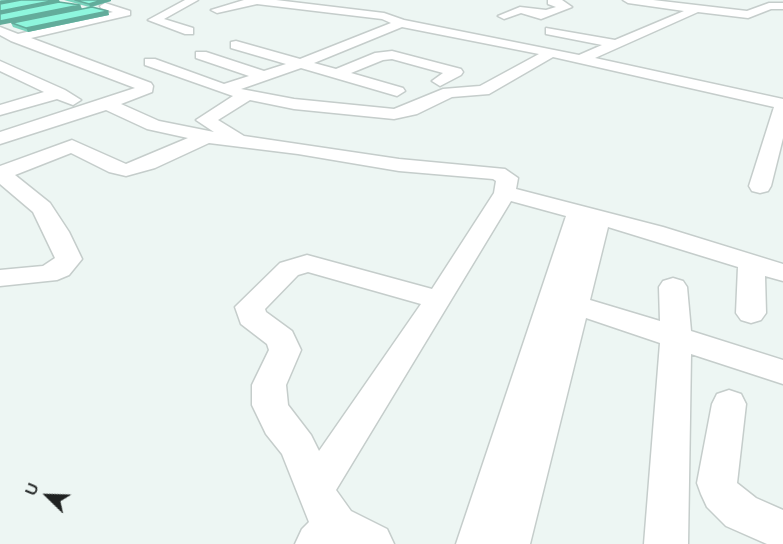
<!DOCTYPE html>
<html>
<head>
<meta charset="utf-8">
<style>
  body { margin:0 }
  #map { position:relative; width:783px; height:544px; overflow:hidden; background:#edf6f3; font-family:Mulish,sans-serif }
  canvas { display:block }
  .north { position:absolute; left:18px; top:466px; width:60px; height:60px; -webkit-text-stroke:4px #edf6f3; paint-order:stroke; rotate:293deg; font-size:16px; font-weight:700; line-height:24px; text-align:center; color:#1f2221 }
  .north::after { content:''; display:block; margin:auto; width:21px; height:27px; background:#1f2221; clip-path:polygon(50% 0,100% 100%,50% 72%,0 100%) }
</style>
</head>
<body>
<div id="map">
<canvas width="783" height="544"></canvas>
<div class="north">U</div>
</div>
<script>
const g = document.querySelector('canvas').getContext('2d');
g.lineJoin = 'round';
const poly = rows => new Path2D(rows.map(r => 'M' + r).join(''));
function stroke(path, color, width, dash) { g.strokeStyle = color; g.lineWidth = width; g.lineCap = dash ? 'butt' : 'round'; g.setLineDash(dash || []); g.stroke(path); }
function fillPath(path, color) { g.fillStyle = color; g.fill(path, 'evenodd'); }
const minor = poly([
  [185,0,198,0,164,19,193,28,193,34,185,34,148,20,185,0],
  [244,0,276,0,384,13,404,20,579,55,602,45,546,34,546,28,615,40,684,11,628,3,623,0,653,0,747,11,769,3,783,3,783,9,771,9,748,18,698,12,595,58,783,99,783,138,771,186,768,191,760,193,752,191,749,186,774,107,553,57,489,94,452,97,417,114,394,119,294,109,250,100,218,120,244,136,399,159,505,169,518,178,516,189,663,227,783,264,783,281,765,276,766,313,761,320,751,323,741,320,736,313,738,267,608,227,590,300,660,321,659,287,663,281,673,278,683,281,687,287,691,331,783,360,783,384,691,354,688,544,644,544,660,343,586,318,530,544,456,544,566,216,511,201,336,490,351,511,387,529,394,544,295,544,302,529,309,522,282,454,266,434,252,405,252,385,269,350,267,344,241,324,235,307,280,263,307,255,432,289,494,193,496,181,493,179,399,171,298,154,209,143,155,168,126,176,109,172,71,153,15,175,50,203,69,232,82,259,69,275,57,280,0,286,0,270,43,266,55,258,33,212,0,184,0,166,72,140,126,164,188,138,147,129,106,110,0,144,0,132,135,88,11,41,0,35,0,27,18,34,113,12,101,8,100,6,105,3,130,11,130,15,31,38,151,83,153,86,152,92,121,104,159,121,214,132,196,120,233,96,145,65,145,59,155,59,224,84,249,76,196,58,196,52,206,52,264,71,286,64,231,48,231,42,236,41,300,59,391,23,382,19,257,4,217,13,211,10,244,0],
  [402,27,539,54,480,86,443,89,394,109,294,99,241,89,301,68,397,96,405,91,403,88,351,73,383,60,392,59,443,73,432,81,440,86,461,75,463,72,461,69,392,51,375,53,336,69,314,63,402,27],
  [308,272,421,304,319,451,311,435,288,405,286,385,301,350,292,331,266,312,265,309,298,275,308,272],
  [548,0,562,0,572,7,541,19,521,13,504,19,498,16,520,7,546,10,556,7,548,4,548,0],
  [0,61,65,90,81,100,73,105,57,99,0,115,0,105,44,92,0,71,0,61],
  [729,390,741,394,746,404,737,483,756,498,783,510,783,544,767,544,726,526,707,507,701,494,697,483,712,404,717,394,729,390]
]);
stroke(minor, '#c5cdcb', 3);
fillPath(minor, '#fff');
fillPath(poly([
  [0,0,59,0,60,3,80,5,82,9,89,7,64,0,111,0,111,1,92,7,108,11,109,15,28,32,13,27]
]), '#7ad4be');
fillPath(poly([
  [7,0,28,0,0,5,0,1],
  [56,0,59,0,60,3,0,15,0,11],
  [102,0,111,0,111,1,90,7,89,4],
  [80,5,82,9,0,25,0,21],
  [108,11,109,15,28,32,26,28]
]), '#63ac9b');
const building = poly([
  [21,0,56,0,0,11,0,4,21,0],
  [75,0,102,0,89,4,75,0],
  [59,2,80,5,0,21,0,14,59,2],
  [92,7,108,11,26,28,12,23,92,7]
]);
fillPath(building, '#8ef6dd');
stroke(building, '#63ac9b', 1.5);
</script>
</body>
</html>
